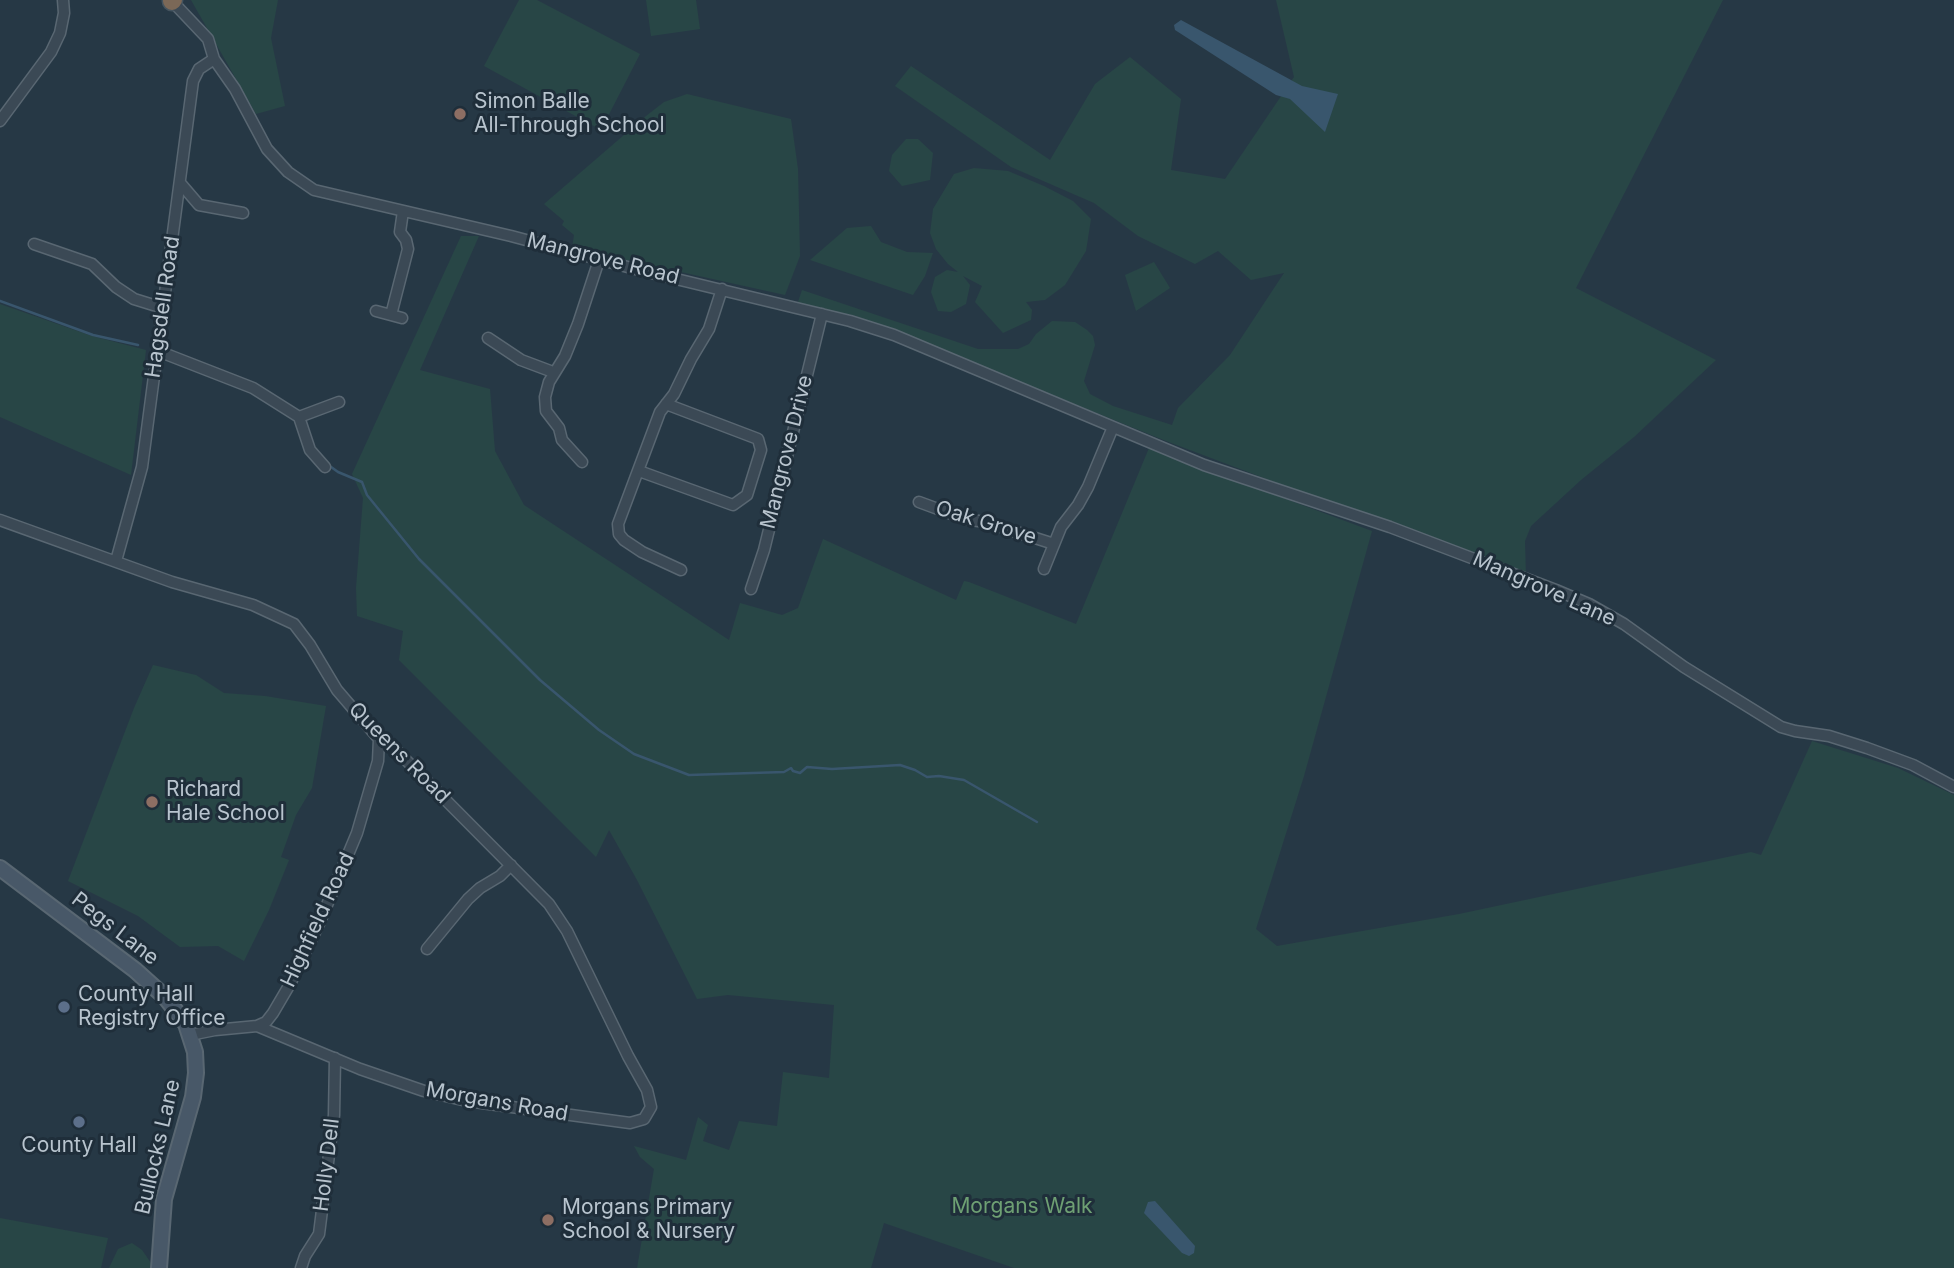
<!DOCTYPE html>
<html>
<head>
<meta charset="utf-8">
<style>
  body { margin:0 }
  canvas { display:block; background:#263845 }
</style>
</head>
<body>
<canvas width="1954" height="1268"></canvas>
<script>
const g = document.querySelector('canvas').getContext('2d');
g.lineJoin = 'round';
function fillPath(path, color) { g.fillStyle = color; g.fill(path, 'evenodd'); }
const poly = rows => new Path2D(rows.map(r => 'M' + r).join(''));
function stroke(path, color, width, dash) { g.strokeStyle = color; g.lineWidth = width; g.lineCap = dash ? 'butt' : 'round'; g.setLineDash(dash || []); g.stroke(path); }
function label(font, color, halo, rows, align = 'center') {
  g.font = font + ' Inter,sans-serif'; g.lineWidth = 6; g.setLineDash([]); g.textBaseline = 'middle'; g.strokeStyle = halo; g.fillStyle = color; for (const [text, x, y, turn = 0] of rows) {
    g.save(); g.translate(x, y); g.rotate((+turn || 0) * Math.PI / 180); g.textAlign = isNaN(turn) ? turn : align; if (halo) g.strokeText(text, 0, 0); g.fillText(text, 0, 0); g.restore();
  }
}
fillPath(poly([
  [191,0,278,0,271,38,285,106,256,114],
  [519,0,537,0,640,54,601,130,484,66],
  [646,0,696,0,700,29,651,36],
  [1276,0,1723,0,1576,288,1716,360,1634,437,1581,480,1531,526,1525,541,1526,577,1166,441,856,316,797,305,802,290,978,349,1018,349,1029,344,1036,334,1052,321,1075,322,1087,330,1093,336,1095,345,1084,381,1090,394,1113,406,1172,425,1178,408,1230,355,1284,273,1251,280,1218,251,1195,264,1138,236,1094,203,1011,167,895,86,911,66,1050,160,1095,84,1130,57,1181,99,1171,170,1225,179,1294,77],
  [687,94,791,119,798,169,800,256,785,295,572,248,574,235,562,225,564,221,544,204,646,116,664,102],
  [906,139,918,139,933,153,930,180,902,186,889,171,892,155],
  [974,168,1008,171,1044,186,1073,201,1091,219,1086,251,1065,285,1045,300,1026,302,1032,310,1031,320,1003,333,975,302,982,286,963,276,970,285,966,304,951,312,938,311,931,292,935,277,947,270,958,272,948,264,936,249,930,233,933,209,954,174],
  [871,226,881,242,907,252,933,253,925,276,913,295,810,260,847,228],
  [461,236,479,236,420,370,490,389,495,451,524,505,729,640,740,603,782,615,798,608,823,539,956,600,964,581,969,582,1076,624,1149,448,1372,531,1304,776,1256,929,1277,946,1459,914,1751,852,1761,855,1812,741,1898,768,1952,794,1954,795,1954,1268,1014,1268,884,1223,871,1268,637,1268,654,1169,640,1157,634,1146,686,1160,698,1117,708,1125,703,1141,729,1150,739,1121,777,1126,783,1072,829,1078,834,1005,728,995,697,999,637,880,609,830,596,857,399,660,403,631,357,616,356,588,363,498,352,474],
  [1154,262,1170,288,1136,311,1125,275],
  [0,304,92,336,146,350,131,475,0,417],
  [153,665,196,675,224,693,265,696,326,706,312,788,296,815,281,857,289,860,269,910,244,961,218,946,180,947,138,916,68,881,134,708],
  [0,1218,108,1238,101,1268,0,1268],
  [132,1243,142,1250,151,1263,151,1268,109,1268,118,1249]
]), '#284646');
fillPath(poly([
  [1181,20,1302,86,1338,94,1325,132,1290,99,1276,95,1175,30,1174,25],
  [1155,1201,1195,1246,1194,1253,1189,1256,1182,1253,1144,1213,1148,1202]
]), '#39566d');
stroke(poly([
  [0,301,93,335,138,345],
  [327,464,338,472,362,482,367,495,419,559,540,680,599,730,634,754,689,775,784,772,791,768,793,771,800,773,807,767,832,769,900,765,915,770,927,777,939,776,964,780,1037,822]
]), '#39566d', 2.5);
const street = poly([
  [171,0,208,39,214,59,235,89,267,149,288,172,314,190,511,236,639,270,850,321,894,335,1204,465,1390,527,1556,590,1589,604,1624,624,1684,667,1781,727,1795,731,1829,736,1867,748,1913,765,1954,787],
  [0,121,51,52,60,33,64,13,63,0],
  [181,184,199,205,243,213],
  [34,244,92,264,116,287,134,299,163,308],
  [376,311,402,318],
  [391,315,408,249,406,240,400,232,403,211],
  [488,338,521,360,553,372],
  [158,351,253,388,299,417,310,450,325,467],
  [299,417,339,402],
  [582,462,562,440,559,428,546,411,545,397,549,382,565,356,578,324,599,260],
  [639,471,733,505,747,495,761,450,758,439,666,404],
  [919,502,965,519,985,522,1054,544],
  [0,520,172,582,253,605,294,624,310,645,337,690,379,739,394,748,549,904,567,931,628,1056,647,1090,651,1107,644,1119,630,1123,467,1101,424,1091,360,1069,257,1026],
  [116,561,142,467,193,81,199,69,214,59],
  [1044,569,1061,527,1078,505,1088,487,1113,427],
  [681,570,642,552,624,540,619,534,618,524,660,412,674,394,691,359,709,329,722,289],
  [751,589,764,550,822,314],
  [427,949,468,899,480,888,500,876,511,865],
  [190,1035,215,1030,257,1026,266,1022,273,1013,290,984,319,924,357,833,378,761,379,739],
  [301,1268,305,1256,319,1234,334,1115,335,1058]
]);
const secondary = poly([
  [0,868,135,970,165,997,186,1024,195,1052,196,1073,193,1097,164,1199,159,1268]
]);
const highway = poly([
  [172,1,173,0]
]);
stroke(street, '#596772', 13);
stroke(secondary, '#596772', 18);
stroke(highway, '#45545f', 21);
stroke(street, '#3b4955', 10);
stroke(secondary, '#485868', 14);
stroke(highway, '#7b6857', 18);
for (const [x, y, r, color] of [
  [460,114,7,"#8d6e63"],
  [152,802,7,"#8d6e63"],
  [64,1007,7,"#5c6f8a"],
  [79,1122,7,"#5c6f8a"],
  [548,1220,7,"#8d6e63"]
]) { const dot = new Path2D(); dot.arc(x, y, r, 0, 2 * Math.PI); g.fillStyle = color; g.fill(dot); stroke(dot, '#1f2e3a', 2.5); }
label('21px', '#b8c4ce', '#1f2e3a', [
  ["Simon Balle",474,102],
  ["All-Through School",474,126],
  ["Richard",166,790],
  ["Hale School",166,814],
  ["County Hall",78,995],
  ["Registry Office",78,1019],
  ["County Hall",79,1146,"center"],
  ["Morgans Primary",562,1208],
  ["School & Nursery",562,1232]
], 'left');
label('21px', '#b8c4ce', '#1f2e3a', [
  ["Mangrove Road",603,259,14],
  ["Hagsdell Road",163,307,-82],
  ["Mangrove Drive",787,452,-76],
  ["Oak Grove",986,523,17],
  ["Mangrove Lane",1544,589,24],
  ["Queens Road",399,753,45],
  ["Highfield Road",318,920,-65],
  ["Pegs Lane",115,929,38],
  ["Morgans Road",497,1102,10],
  ["Bullocks Lane",158,1147,-77],
  ["Holly Dell",327,1165,-83]
]);
label('21px', '#6ea073', '#1f2e3a', [
  ["Morgans Walk",1022,1207]
]);
</script>
</body>
</html>
